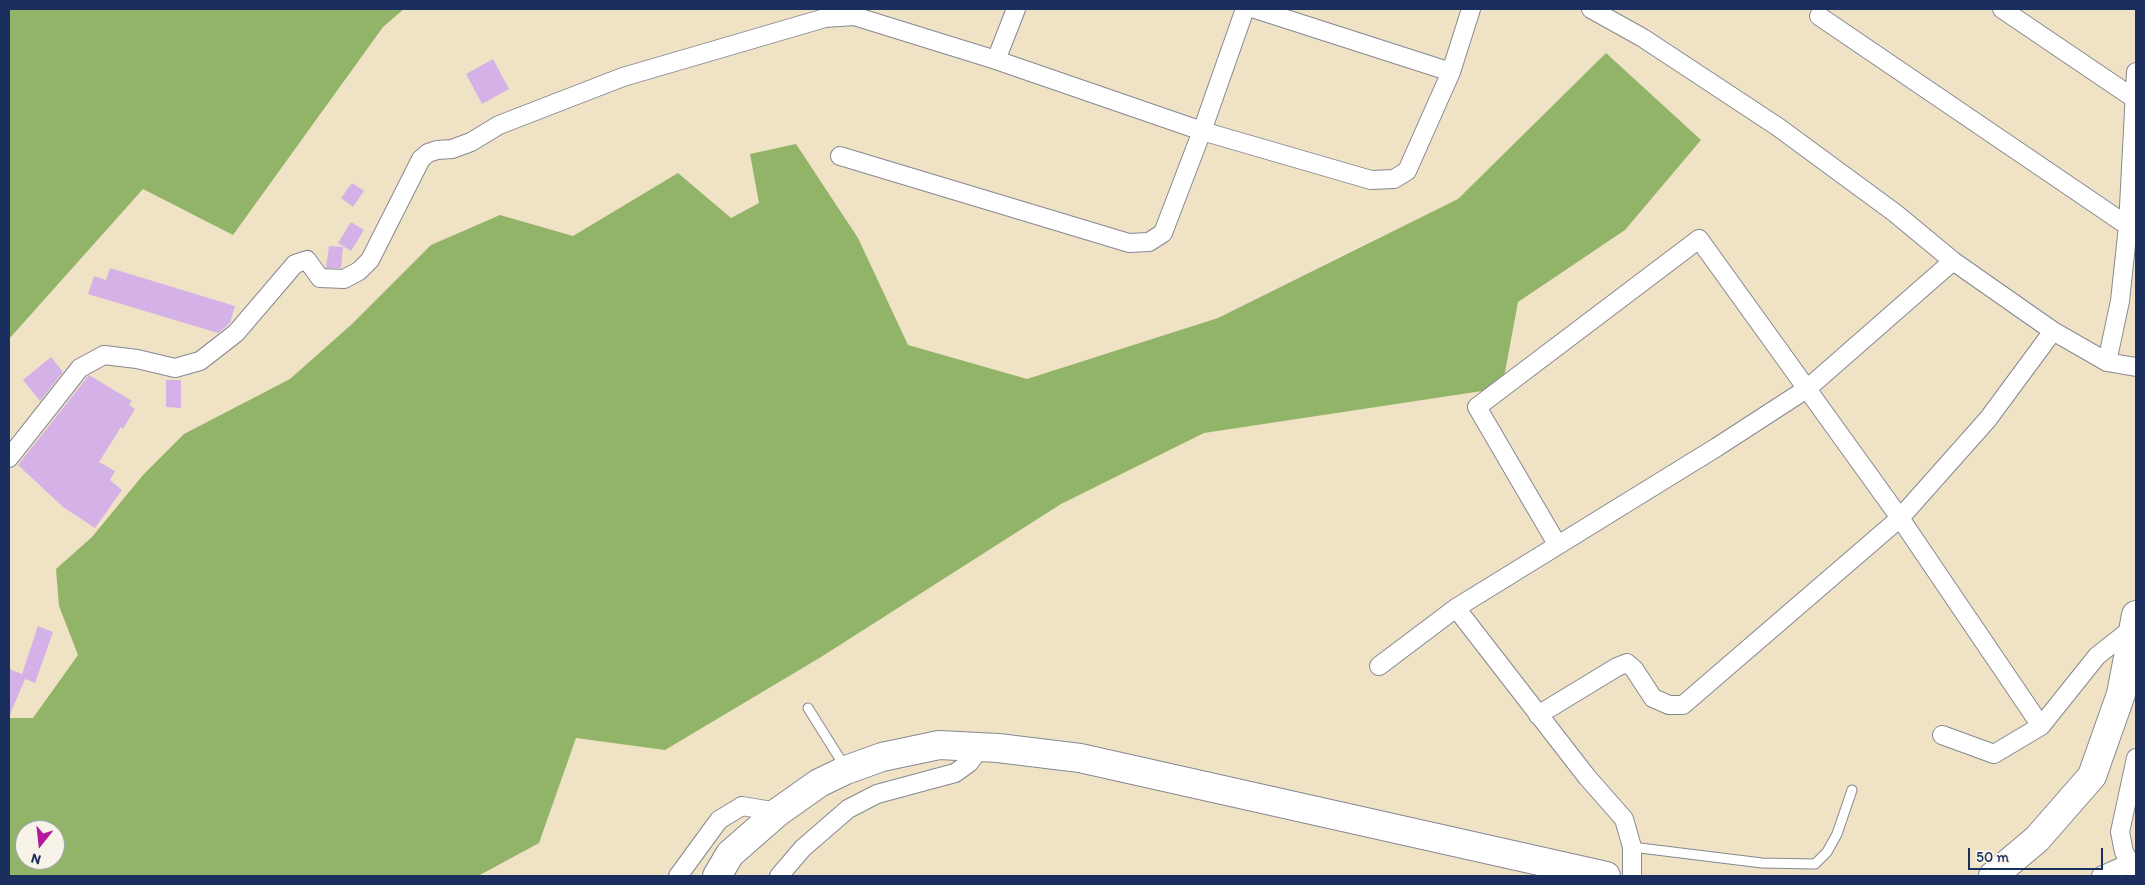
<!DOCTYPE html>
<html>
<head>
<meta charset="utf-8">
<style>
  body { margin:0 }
  #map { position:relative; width:2145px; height:885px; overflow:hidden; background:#f0e2c5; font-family:Itim,sans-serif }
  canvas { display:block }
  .frame { position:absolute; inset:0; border:10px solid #1b2f5e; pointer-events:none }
  .north { position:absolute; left:15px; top:820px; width:50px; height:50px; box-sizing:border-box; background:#f7f3e8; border:1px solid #9fa5b1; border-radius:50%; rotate:196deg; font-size:14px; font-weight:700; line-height:20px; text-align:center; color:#1b2f5e }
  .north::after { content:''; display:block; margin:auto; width:18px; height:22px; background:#b5179e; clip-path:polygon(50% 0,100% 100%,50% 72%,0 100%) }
  .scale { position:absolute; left:1968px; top:848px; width:135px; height:22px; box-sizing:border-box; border:2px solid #1b2f5e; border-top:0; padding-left:6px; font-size:15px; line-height:18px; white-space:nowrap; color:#1b2f5e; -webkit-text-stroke:4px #f7f3e8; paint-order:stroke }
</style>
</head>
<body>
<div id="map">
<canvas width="2145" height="885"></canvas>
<div class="frame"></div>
<div class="north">N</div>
<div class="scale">50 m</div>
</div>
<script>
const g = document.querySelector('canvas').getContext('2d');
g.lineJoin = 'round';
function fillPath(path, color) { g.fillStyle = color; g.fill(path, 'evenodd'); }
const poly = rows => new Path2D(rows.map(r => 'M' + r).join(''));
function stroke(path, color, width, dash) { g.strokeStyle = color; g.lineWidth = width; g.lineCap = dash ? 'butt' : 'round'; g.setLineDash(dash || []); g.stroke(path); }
fillPath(poly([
  [9,9,404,9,383,27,233,235,143,189,9,339],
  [1606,53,1701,140,1625,230,1518,302,1502,388,1204,433,1061,504,821,657,665,750,576,738,539,843,478,876,9,876,9,718,33,718,78,655,59,606,56,569,92,537,143,475,184,434,290,379,352,324,431,245,500,215,573,236,678,173,731,218,759,203,750,154,796,144,858,238,908,345,1027,379,1218,318,1458,199],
  [25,830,55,830,55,860,25,860]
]), '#91b468');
fillPath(poly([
  [493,59,509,89,482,104,466,74],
  [352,183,364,191,353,207,341,198],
  [351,222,364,230,351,251,338,243],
  [329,246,343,247,341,268,326,268],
  [110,268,235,306,230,323,218,333,88,294,94,276,106,280],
  [51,357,63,372,40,401,23,380],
  [89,375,132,401,129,405,135,409,123,429,121,427,99,462,115,471,110,480,122,490,95,528,63,507,18,465],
  [166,380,181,380,181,408,166,407],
  [38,626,53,632,35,683,25,679,9,717,9,669,22,674]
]), '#d4b2e8');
const service = poly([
  [808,708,845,767],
  [1632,847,1762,863,1815,864,1827,852,1837,834,1852,790]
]);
const minor = poly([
  [1255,9,1451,72],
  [1591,9,1643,38,1778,127,1895,213,1953,261,2053,331,2107,362,2136,367],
  [2002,9,2135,99],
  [1819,16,2128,226],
  [996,60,1016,9],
  [840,156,1129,243,1149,242,1163,233,1202,131,1245,9],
  [2107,362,2120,301,2128,226,2136,72],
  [9,458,80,368,104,355,137,359,175,368,200,361,236,333,295,264,307,260,320,278,344,279,359,271,370,260,421,159,428,153,437,150,452,149,471,142,499,125,623,77,825,18,854,16,996,60,1202,131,1371,180,1394,179,1407,171,1451,72,1471,9],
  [1557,544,1477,407,1699,239,1900,518,2041,726],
  [1456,608,1587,777,1624,819,1632,847,1632,876],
  [1379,666,1456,608,1717,447,1808,388,1953,261],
  [1538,715,1617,667,1627,663,1634,669,1653,698,1669,705,1683,705,1900,518,1988,419,2053,331],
  [1942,735,1994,754,2041,726,2097,656,2135,626],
  [2136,758,2120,832,2124,852,2136,873],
  [678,876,719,820,742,806,778,812],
  [779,876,803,848,848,809,877,794,955,773,969,763,981,747],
  [2101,876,2130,863]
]);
const trunk = poly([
  [717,876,730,854,778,812,819,783,846,770,882,757,939,745,998,748,1080,758,1606,876],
  [1993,876,2037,839,2092,776,2121,694,2136,615]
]);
stroke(service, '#868892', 11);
stroke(minor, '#868892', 20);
stroke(trunk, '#868892', 30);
stroke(service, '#fff', 9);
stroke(minor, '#fff', 18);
stroke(trunk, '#fff', 28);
</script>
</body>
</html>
